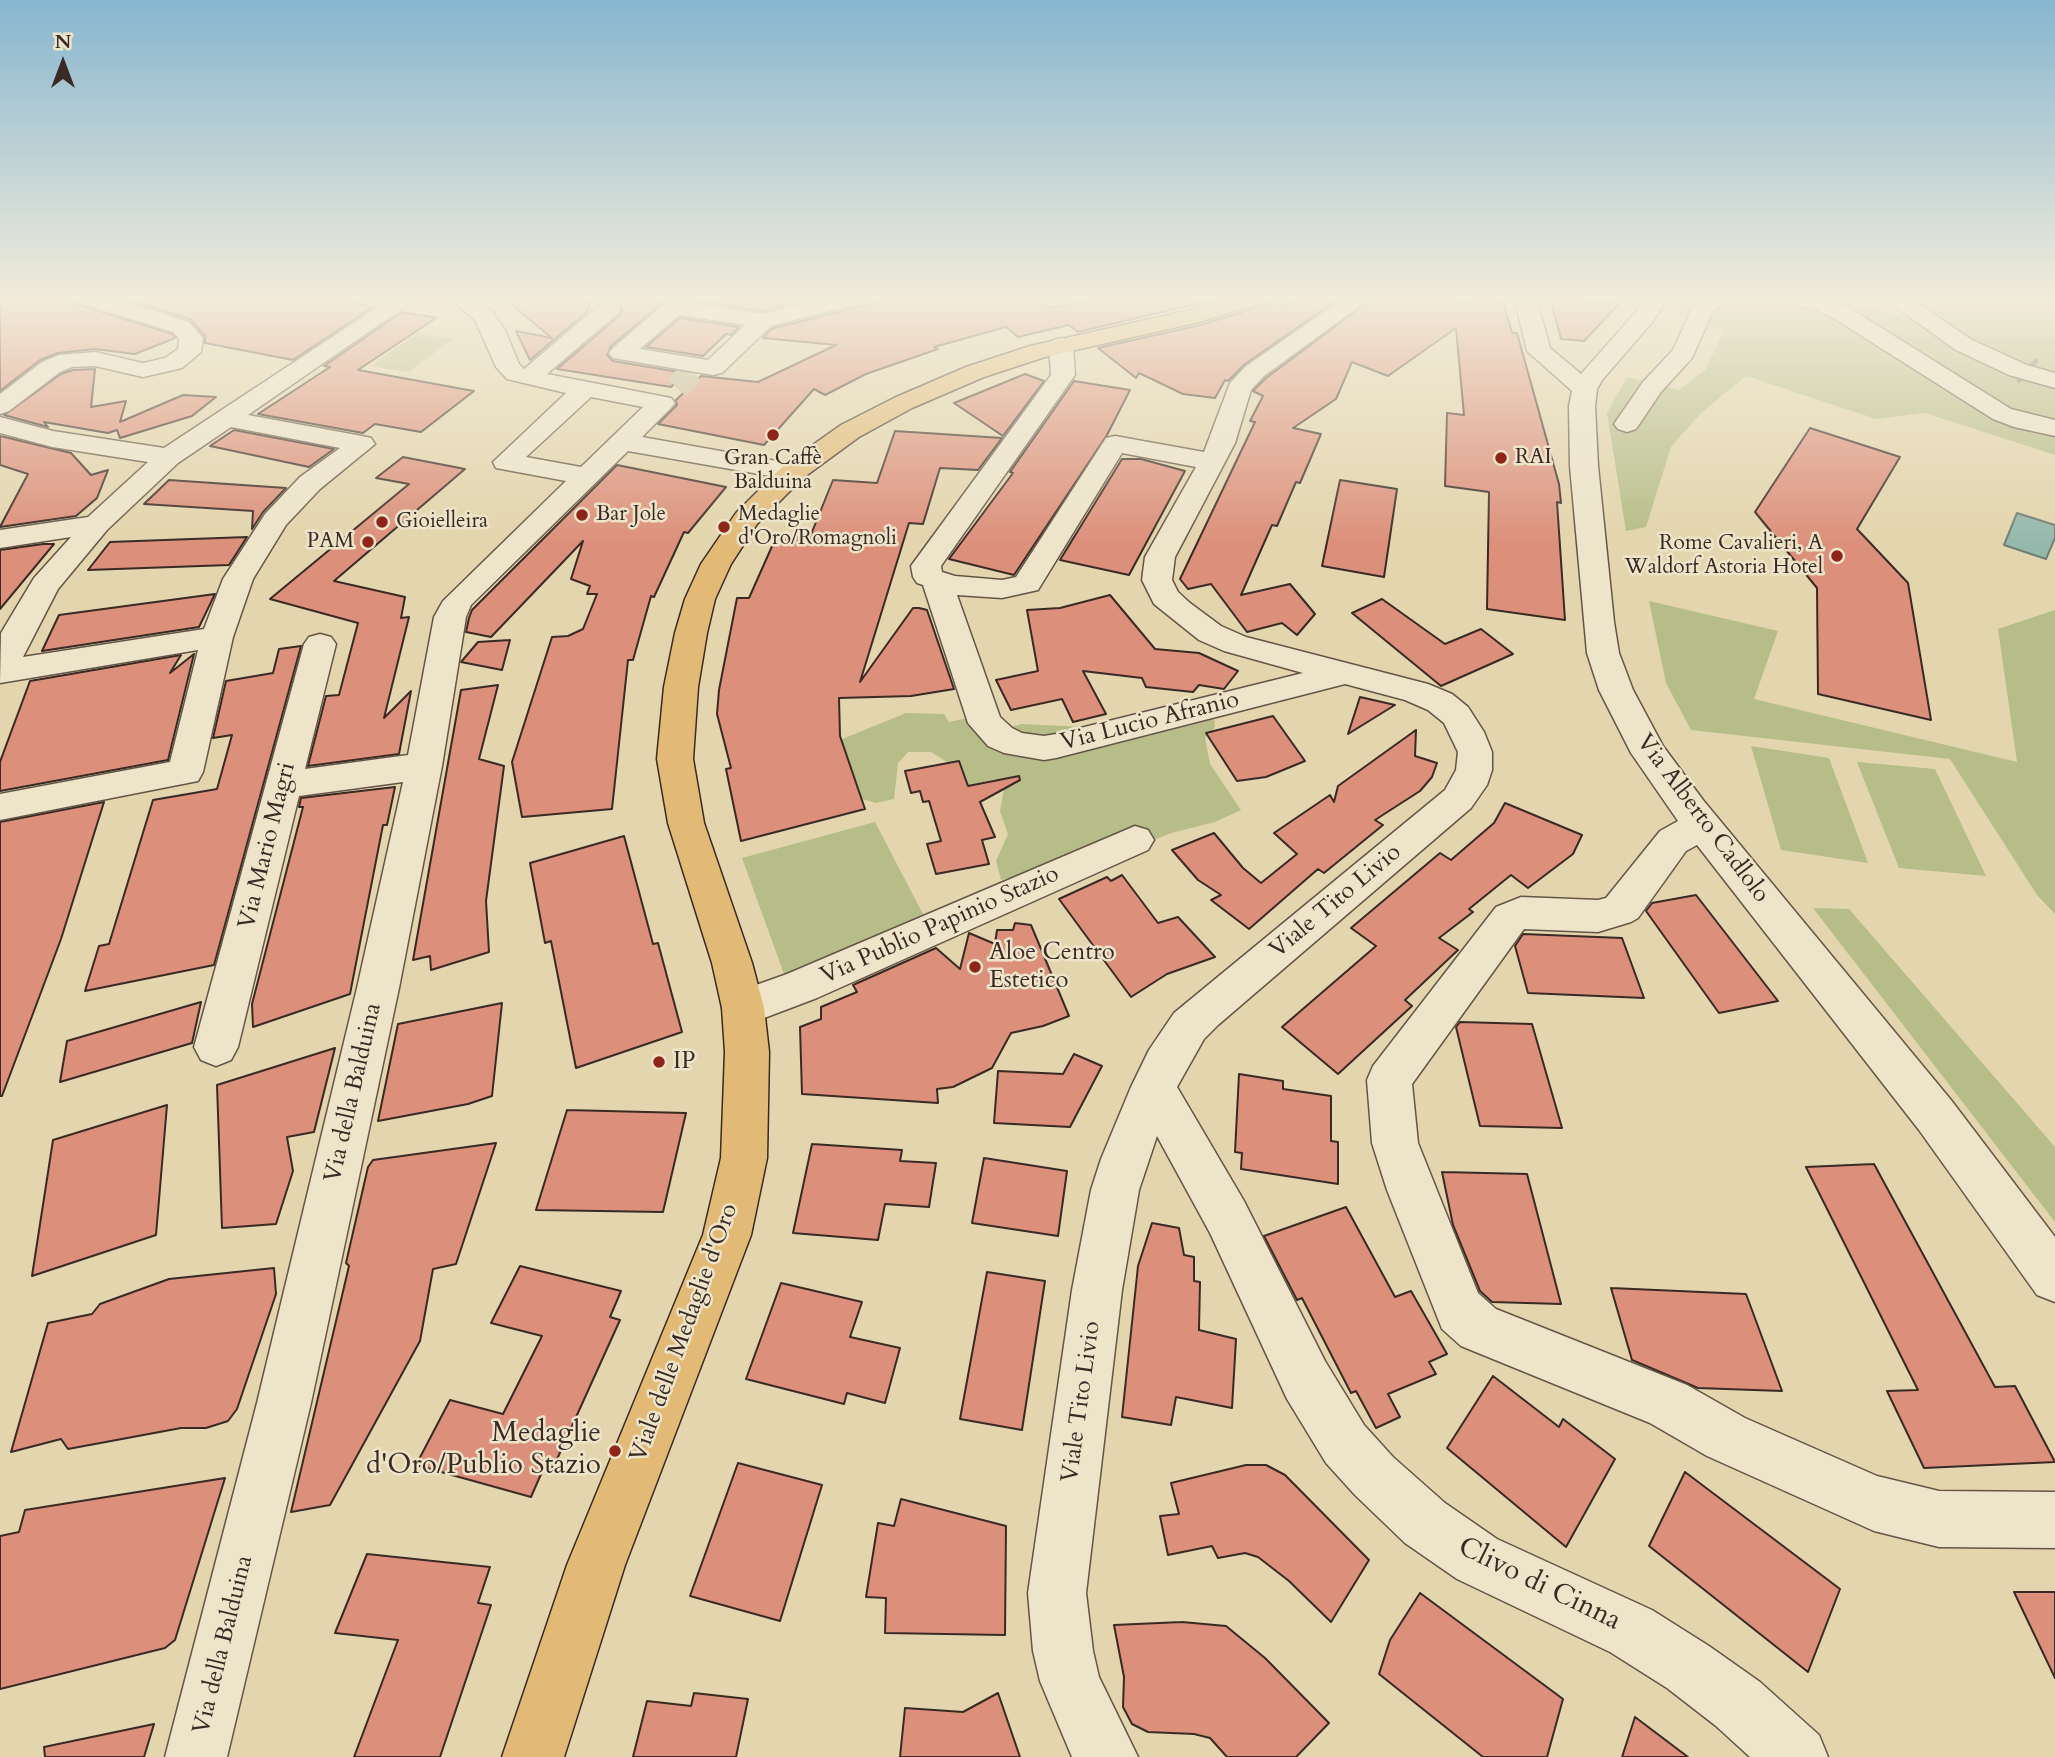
<!DOCTYPE html>
<html>
<head>
<meta charset="utf-8">
<style>
  body { margin:0 }
  #map { position:relative; width:2055px; height:1757px; overflow:hidden; background:#e3d5ad; font-family:Cardo,serif }
  canvas { display:block }
  .north { position:absolute; left:28px; top:28px; width:70px; height:70px; -webkit-text-stroke:5px #ede4ca; paint-order:stroke; rotate:0deg; font-size:19px; font-weight:700; line-height:28px; text-align:center; color:#392a23 }
  .north::after { content:''; display:block; margin:auto; width:24px; height:32px; background:#392a23; clip-path:polygon(50% 0,100% 100%,50% 72%,0 100%) }
</style>
</head>
<body>
<div id="map">
<canvas width="2055" height="1757"></canvas>
<div class="north">N</div>
</div>
<script>
const g = document.querySelector('canvas').getContext('2d');
g.lineJoin = 'round';
function fillPath(path, color) { g.fillStyle = color; g.fill(path, 'evenodd'); }
const poly = rows => new Path2D(rows.map(r => 'M' + r).join(''));
function stroke(path, color, width, dash) { g.strokeStyle = color; g.lineWidth = width; g.lineCap = dash ? 'butt' : 'round'; g.setLineDash(dash || []); g.stroke(path); }
function label(font, color, halo, rows, align = 'center') {
  g.font = font + ' Cardo,serif'; g.lineWidth = 5; g.setLineDash([]); g.textBaseline = 'middle'; g.strokeStyle = halo; g.fillStyle = color; for (const [text, x, y, turn = 0] of rows) {
    g.save(); g.translate(x, y); g.rotate((+turn || 0) * Math.PI / 180); g.textAlign = isNaN(turn) ? turn : align; if (halo) g.strokeText(text, 0, 0); g.fillText(text, 0, 0); g.restore();
  }
}
fillPath(poly([
  [1680,297,1853,297,1877,309,1930,323,1935,318,1904,297,2055,297,2055,455,1925,413,1876,419,1746,376,1701,413,1671,447,1646,527,1626,531,1607,413,1627,377,1679,390,1706,369,1724,330,1678,313],
  [417,333,453,339,408,372,371,366],
  [1649,601,1778,631,1754,699,2017,762,1998,629,2055,610,2055,914,2037,895,1950,759,1691,730,1666,683],
  [906,713,944,714,949,722,977,716,1001,730,1021,724,1084,727,1122,719,1132,724,1144,737,1214,719,1215,727,1205,738,1210,764,1241,810,1215,822,1171,833,1134,848,1001,880,996,861,1008,834,1000,811,1005,783,995,779,968,786,959,761,949,763,931,752,908,752,898,763,894,799,876,803,862,799,840,740],
  [1751,746,1829,758,1868,863,1781,850],
  [1857,762,1935,769,1986,876,1899,868],
  [875,822,924,916,784,974,742,858],
  [1813,908,1849,909,2055,1147,2055,1222]
]), '#b6bd88');
const water = poly([
  [2017,513,2055,525,2055,538,2046,559,2004,545,2017,513]
]);
fillPath(water, '#95b8ad');
stroke(water, '#707f76', 2);
stroke(poly([
  [2019,380,2036,361]
]), '#707f76', 5);
const building = poly([
  [0,297,71,297,76,304,172,334,175,338,135,354,95,349,58,353,40,360,0,391,0,297],
  [117,297,371,297,359,304,373,307,293,360,205,343,205,336,190,319,117,297],
  [502,297,593,297,587,312,530,360,516,331,552,338,502,297],
  [629,297,669,297,611,346,607,355,613,361,685,373,671,387,557,369,619,316,622,310,620,305,629,297],
  [700,297,792,297,783,306,763,311,697,301,700,297],
  [870,297,1037,297,1049,308,1102,297,1225,297,1078,332,1069,325,1018,337,1006,327,934,347,938,349,866,374,825,395,814,389,764,445,658,424,677,405,676,400,701,376,758,382,836,345,763,338,771,329,873,303,870,297],
  [1271,297,1280,297,1281,307,1304,297,1341,297,1245,364,1228,381,1225,380,1215,398,1183,394,1139,373,1136,378,1098,348,1200,325,1266,305,1271,297],
  [1375,297,1436,297,1471,303,1470,297,1502,297,1512,333,1517,333,1559,484,1561,503,1557,502,1565,620,1487,609,1489,492,1445,486,1447,413,1464,415,1456,328,1388,376,1352,362,1336,399,1293,428,1321,434,1300,483,1296,482,1277,526,1272,525,1241,595,1290,584,1315,614,1297,635,1282,623,1247,632,1211,584,1188,589,1180,579,1255,422,1250,421,1263,396,1253,391,1266,378,1375,297],
  [1550,298,1620,303,1584,341,1561,339,1550,298],
  [402,312,436,318,358,370,474,391,421,432,375,424,363,433,258,414,330,367,324,366,402,312],
  [680,318,739,327,731,335,726,334,703,356,646,347,680,318],
  [95,369,91,407,126,401,120,422,183,395,216,397,192,416,120,438,117,430,108,433,44,422,48,427,4,415,61,374,73,370,95,369],
  [1025,374,1044,381,1003,436,954,403,1025,374],
  [1074,381,1130,390,1107,435,1014,575,949,559,1013,473,1010,472,1074,381],
  [1810,428,1900,457,1857,529,1908,583,1931,720,1818,694,1817,588,1755,512,1810,428],
  [234,430,334,449,309,467,210,446,234,430],
  [895,431,1002,438,978,470,940,468,923,524,909,523,860,682,913,608,919,608,927,610,954,689,911,696,839,698,840,736,865,809,741,841,726,769,731,768,717,714,719,690,737,598,749,598,777,535,810,537,833,480,877,483,895,431],
  [0,436,71,453,91,475,108,470,97,498,76,516,0,527,28,474,0,465,0,436],
  [403,457,465,469,334,581,405,597,401,618,409,617,384,718,411,691,399,754,308,766,326,696,339,695,358,623,270,599,409,484,376,478,403,457],
  [1122,459,1141,459,1185,471,1129,575,1060,560,1122,459],
  [617,465,726,487,688,533,684,532,654,597,651,596,633,660,628,660,612,809,522,817,512,762,552,637,568,636,583,629,597,594,587,594,590,586,571,579,583,541,491,637,466,632,469,618,472,610,617,465],
  [169,480,286,488,263,512,252,529,253,511,144,504,169,480],
  [1340,480,1397,489,1384,577,1322,566,1340,480],
  [247,537,229,565,88,570,110,542,247,537],
  [43,544,54,544,0,609,0,550,43,544],
  [215,594,199,627,42,651,59,615,215,594],
  [1110,595,1155,649,1199,653,1238,671,1224,689,1199,685,1193,692,1146,687,1142,678,1083,671,1106,714,1073,722,1062,699,1011,710,996,680,1038,671,1027,610,1060,608,1110,595],
  [1382,599,1445,644,1481,629,1513,654,1441,686,1352,613,1382,599],
  [510,640,502,670,461,662,478,642,510,640],
  [301,646,214,965,85,991,99,946,109,944,153,800,217,789,232,735,213,738,226,681,273,673,279,649,301,646],
  [194,654,168,760,0,791,0,762,30,681,181,655,170,673,194,654],
  [498,685,479,759,504,766,486,901,489,952,431,970,430,956,413,960,461,690,498,685],
  [1360,697,1395,705,1348,734,1360,697],
  [1273,716,1305,761,1266,777,1237,781,1206,733,1273,716],
  [1416,730,1415,756,1437,763,1432,777,1420,791,1375,820,1383,825,1324,873,1318,869,1249,929,1211,900,1221,895,1198,880,1172,850,1214,833,1243,868,1261,883,1297,854,1274,833,1330,795,1334,802,1338,786,1416,730],
  [959,761,968,786,1019,776,1020,780,980,802,995,837,982,840,989,864,936,874,927,844,941,841,929,801,923,802,920,791,911,793,905,771,959,761],
  [395,787,387,825,383,825,350,994,253,1027,252,1004,303,807,299,807,301,798,395,787],
  [104,802,61,939,2,1096,0,1096,0,822,104,802],
  [1505,803,1582,835,1573,854,1528,888,1511,875,1469,909,1473,912,1439,938,1458,950,1405,1000,1412,1006,1338,1074,1282,1027,1376,946,1351,928,1440,853,1451,860,1494,823,1505,803],
  [624,836,653,944,658,943,682,1032,576,1068,551,941,545,943,530,863,624,836],
  [1122,875,1158,923,1178,917,1215,957,1167,974,1131,997,1059,899,1107,877,1111,881,1122,875],
  [1696,895,1778,1001,1719,1013,1646,911,1652,903,1696,895],
  [1015,923,1031,925,1069,1016,1043,1026,1011,1033,992,1068,953,1087,937,1089,938,1103,802,1094,800,1027,821,1019,821,1007,857,992,853,985,936,948,960,969,969,933,995,944,997,930,1013,930,1015,923],
  [1523,934,1622,938,1644,998,1528,993,1515,946,1523,934],
  [201,1002,192,1043,60,1082,67,1041,201,1002],
  [502,1003,492,1096,468,1104,378,1121,398,1024,502,1003],
  [1460,1022,1532,1024,1562,1128,1480,1126,1456,1027,1460,1022],
  [335,1048,314,1132,287,1137,293,1171,276,1224,222,1228,217,1085,335,1048],
  [1074,1054,1102,1066,1070,1127,994,1123,998,1071,1063,1074,1074,1054],
  [1239,1074,1283,1081,1283,1089,1331,1096,1331,1141,1338,1142,1338,1184,1241,1169,1242,1153,1235,1152,1239,1074],
  [167,1105,156,1235,32,1276,53,1140,167,1105],
  [567,1110,686,1113,663,1212,536,1210,567,1110],
  [496,1143,456,1264,433,1269,420,1341,330,1505,291,1512,349,1266,346,1263,368,1167,373,1160,496,1143],
  [812,1144,902,1150,900,1161,936,1163,929,1207,885,1204,878,1240,793,1233,812,1144],
  [984,1158,1067,1171,1058,1236,972,1223,984,1158],
  [1874,1164,1995,1387,2015,1386,2055,1462,1924,1468,1887,1391,1918,1390,1806,1167,1874,1164],
  [1442,1172,1527,1174,1561,1304,1492,1302,1480,1291,1453,1225,1442,1172],
  [1346,1207,1395,1297,1411,1291,1447,1354,1429,1362,1436,1374,1388,1394,1400,1417,1376,1428,1356,1391,1351,1393,1302,1298,1297,1300,1264,1236,1346,1207],
  [1152,1223,1179,1228,1184,1255,1194,1257,1194,1281,1200,1282,1199,1330,1236,1339,1232,1408,1176,1397,1171,1425,1122,1417,1138,1266,1152,1223],
  [520,1266,621,1291,610,1317,620,1320,553,1468,545,1465,531,1497,416,1465,450,1400,503,1414,542,1336,491,1323,520,1266],
  [274,1268,276,1294,237,1409,228,1421,206,1428,181,1428,68,1449,61,1439,11,1452,48,1323,92,1314,100,1304,169,1279,274,1268],
  [987,1272,1045,1281,1022,1430,960,1419,987,1272],
  [781,1283,862,1302,850,1337,900,1348,885,1403,847,1393,844,1404,746,1379,781,1283],
  [1611,1288,1746,1294,1782,1391,1698,1388,1632,1360,1611,1288],
  [1493,1376,1559,1427,1563,1419,1615,1459,1566,1547,1447,1448,1493,1376],
  [738,1463,822,1485,780,1621,690,1596,738,1463],
  [1246,1465,1266,1465,1285,1475,1369,1560,1331,1622,1289,1581,1258,1557,1245,1553,1218,1558,1212,1546,1168,1555,1160,1516,1179,1514,1171,1483,1246,1465],
  [1685,1472,1840,1589,1808,1672,1649,1546,1685,1472],
  [225,1478,175,1640,165,1648,0,1689,0,1536,19,1532,25,1510,225,1478],
  [901,1499,1006,1526,1005,1635,885,1633,886,1598,866,1597,878,1523,894,1526,901,1499],
  [367,1554,490,1567,478,1603,491,1605,440,1757,354,1757,398,1640,335,1633,367,1554],
  [2014,1592,2055,1592,2055,1678,2014,1592],
  [1420,1593,1563,1699,1547,1757,1483,1757,1379,1674,1390,1640,1420,1593],
  [1182,1622,1226,1626,1265,1658,1329,1723,1296,1757,1227,1757,1210,1738,1194,1734,1148,1732,1132,1724,1123,1707,1124,1677,1114,1625,1182,1622],
  [694,1693,748,1699,736,1757,633,1757,647,1701,691,1706,694,1693],
  [998,1693,1020,1757,900,1757,905,1708,963,1712,998,1693],
  [1635,1717,1688,1757,1622,1757,1635,1717],
  [154,1724,144,1757,45,1757,44,1747,154,1724]
]);
fillPath(building, '#dc907b');
stroke(building, '#392a23', 2);
stroke(poly([
  [677,388,692,372]
]), '#c1b391', 25, [25, 13]);
const minor = poly([
  [74,297,108,297,189,322,203,338,201,352,182,368,143,377,95,366,72,367,60,372,9,411,0,414,0,394,42,362,59,355,95,352,143,363,165,358,178,349,179,339,173,332,77,302,74,297],
  [393,297,419,297,248,415,362,436,371,438,375,444,320,489,286,525,253,579,233,637,203,772,198,781,0,820,0,794,170,762,198,650,0,683,1,633,34,578,71,537,0,548,0,530,88,517,148,462,52,447,0,433,0,417,53,431,164,448,393,297],
  [231,427,340,448,300,477,265,514,223,579,204,629,23,657,58,589,107,530,178,463,231,427],
  [448,297,473,297,491,310,505,330,519,364,524,369,601,304,617,304,620,309,617,314,547,374,671,398,675,403,671,408,642,437,793,464,803,466,807,472,803,478,793,480,628,451,471,605,466,617,442,766,399,988,311,1403,227,1757,165,1757,257,1403,357,988,403,782,299,796,238,1047,231,1060,216,1066,201,1060,194,1047,304,644,309,637,320,634,331,637,336,644,305,769,408,755,434,617,443,601,566,481,496,468,493,462,566,393,507,379,496,367,475,320,448,297],
  [591,397,643,407,581,467,526,457,591,397],
  [673,297,697,297,692,303,763,314,830,297,867,297,864,302,771,326,722,373,713,375,613,358,609,353,613,348,673,297],
  [679,315,745,325,708,360,640,349,679,315],
  [1346,297,1372,297,1264,376,1251,390,1235,443,1175,557,1172,580,1178,592,1190,603,1221,626,1246,637,1428,684,1452,694,1468,707,1484,732,1492,752,1492,770,1487,785,1471,808,1218,1025,1204,1039,1177,1087,1244,1201,1325,1361,1364,1425,1393,1457,1445,1503,1497,1539,1652,1610,1709,1646,1760,1682,1819,1735,1828,1757,1750,1757,1716,1726,1667,1688,1610,1652,1457,1579,1405,1543,1355,1495,1326,1463,1287,1399,1210,1233,1157,1136,1139,1190,1122,1290,1086,1593,1093,1651,1099,1677,1138,1757,1072,1757,1040,1681,1033,1651,1028,1593,1072,1290,1091,1190,1101,1159,1131,1087,1149,1050,1174,1013,1445,790,1456,770,1458,752,1444,723,1428,710,1405,700,1345,684,1056,758,1044,760,1004,753,988,746,968,723,923,585,917,583,913,577,911,566,1051,375,1049,345,1053,340,1061,338,1069,340,1073,345,1075,375,941,566,942,572,955,576,1002,580,1016,577,1106,438,1115,436,1204,452,1230,383,1246,366,1346,297],
  [1122,453,1196,467,1145,557,1142,580,1154,604,1199,640,1224,651,1303,673,1056,734,1044,736,1022,733,1012,728,1000,717,957,595,1002,598,1038,590,1122,453],
  [1514,297,1536,297,1550,348,1581,374,1636,312,1645,297,1667,297,1654,320,1603,379,1597,389,1595,406,1598,466,1614,622,1619,653,1633,690,1663,746,1703,800,1951,1100,2055,1237,2055,1302,2037,1295,1919,1130,1697,845,1686,851,1638,918,1631,922,1598,932,1524,929,1412,1084,1418,1143,1478,1293,1496,1309,1687,1385,1745,1418,1877,1476,1939,1491,2055,1492,2055,1548,1939,1547,1874,1531,1707,1456,1650,1423,1461,1346,1442,1329,1387,1190,1372,1143,1367,1080,1373,1066,1496,907,1521,897,1598,900,1606,898,1660,831,1678,821,1631,753,1599,690,1587,653,1570,466,1569,406,1572,391,1527,351,1514,297],
  [1704,297,1729,297,1713,311,1692,358,1661,392,1636,429,1627,432,1618,429,1614,424,1643,382,1673,350,1692,308,1704,297],
  [1782,297,1819,297,1851,309,2011,409,2055,420,2055,436,2014,427,1993,419,1835,319,1816,310,1785,302,1782,297],
  [1882,297,1908,297,1972,340,2027,365,2055,373,2055,388,2009,375,1956,350,1882,297],
  [1135,826,1148,830,1154,840,1148,850,817,998,743,1026,728,1021,722,1008,728,995,787,974,1135,826]
]);
const major = poly([
  [1234,297,1268,297,1265,302,1199,322,1045,357,984,377,912,408,859,437,803,478,757,524,731,564,715,599,707,633,698,687,693,759,704,823,752,963,764,1008,769,1052,767,1158,751,1235,625,1565,564,1757,502,1757,567,1565,703,1235,721,1158,725,1052,722,1008,712,963,668,823,657,759,664,687,675,633,685,599,701,564,736,513,783,466,841,425,894,398,966,367,1030,346,1186,311,1234,297]
]);
stroke(minor, '#645546', 3);
stroke(major, '#392a23', 3);
fillPath(minor, '#ede4ca');
fillPath(major, '#e2ba76');
const sky = g.createLinearGradient(0, 0, 0, 543);
sky.addColorStop(0, '#87b6d0');
sky.addColorStop(0.55, '#f2ecda');
sky.addColorStop(1, '#f2ecda00');
g.fillStyle = sky;
g.fillRect(0, 0, 2055, 543);
for (const [x, y, r, color] of [
  [773,435,7,"#8f2418"],
  [1501,458,7,"#8f2418"],
  [582,515,7,"#8f2418"],
  [382,522,7,"#8f2418"],
  [724,527,7,"#8f2418"],
  [368,542,7,"#8f2418"],
  [1837,556,7,"#8f2418"],
  [975,967,7,"#8f2418"],
  [659,1062,7,"#8f2418"],
  [615,1451,7,"#8f2418"]
]) { const dot = new Path2D(); dot.arc(x, y, r, 0, 2 * Math.PI); g.fillStyle = color; g.fill(dot); stroke(dot, '#ede4ca', 2.5); }
label('21px', '#392a23', '#ede4ca', [
  ["RAI",1515,458],
  ["Gran Caffè",773,459,"center"],
  ["Balduina",773,483,"center"],
  ["Bar Jole",596,515],
  ["Medaglie",738,515],
  ["d'Oro/Romagnoli",738,539],
  ["Gioielleira",396,522],
  ["PAM",354,542,"right"],
  ["Rome Cavalieri, A",1823,544,"right"],
  ["Waldorf Astoria Hotel",1823,568,"right"]
], 'left');
label('24px', '#392a23', '#ede4ca', [
  ["Via Lucio Afranio",1150,722,-14],
  ["Via Alberto Cadlolo",1702,819,53],
  ["Via Mario Magri",268,846,-76],
  ["Viale Tito Livio",1336,902,-40],
  ["Via Publio Papinio Stazio",940,926,-24],
  ["Via della Balduina",354,1093,-77],
  ["Viale delle Medaglie d'Oro",685,1333,-70],
  ["Viale Tito Livio",1082,1402,-82],
  ["Via della Balduina",224,1645,-76]
]);
label('24px', '#392a23', '#ede4ca', [
  ["Aloe Centro",989,953],
  ["Estetico",989,981],
  ["IP",673,1062]
], 'left');
label('28px', '#392a23', '#ede4ca', [
  ["Medaglie",601,1435],
  ["d'Oro/Publio Stazio",601,1467]
], 'right');
label('28px', '#392a23', '#ede4ca', [
  ["Clivo di Cinna",1539,1585,26]
]);
</script>
</body>
</html>
